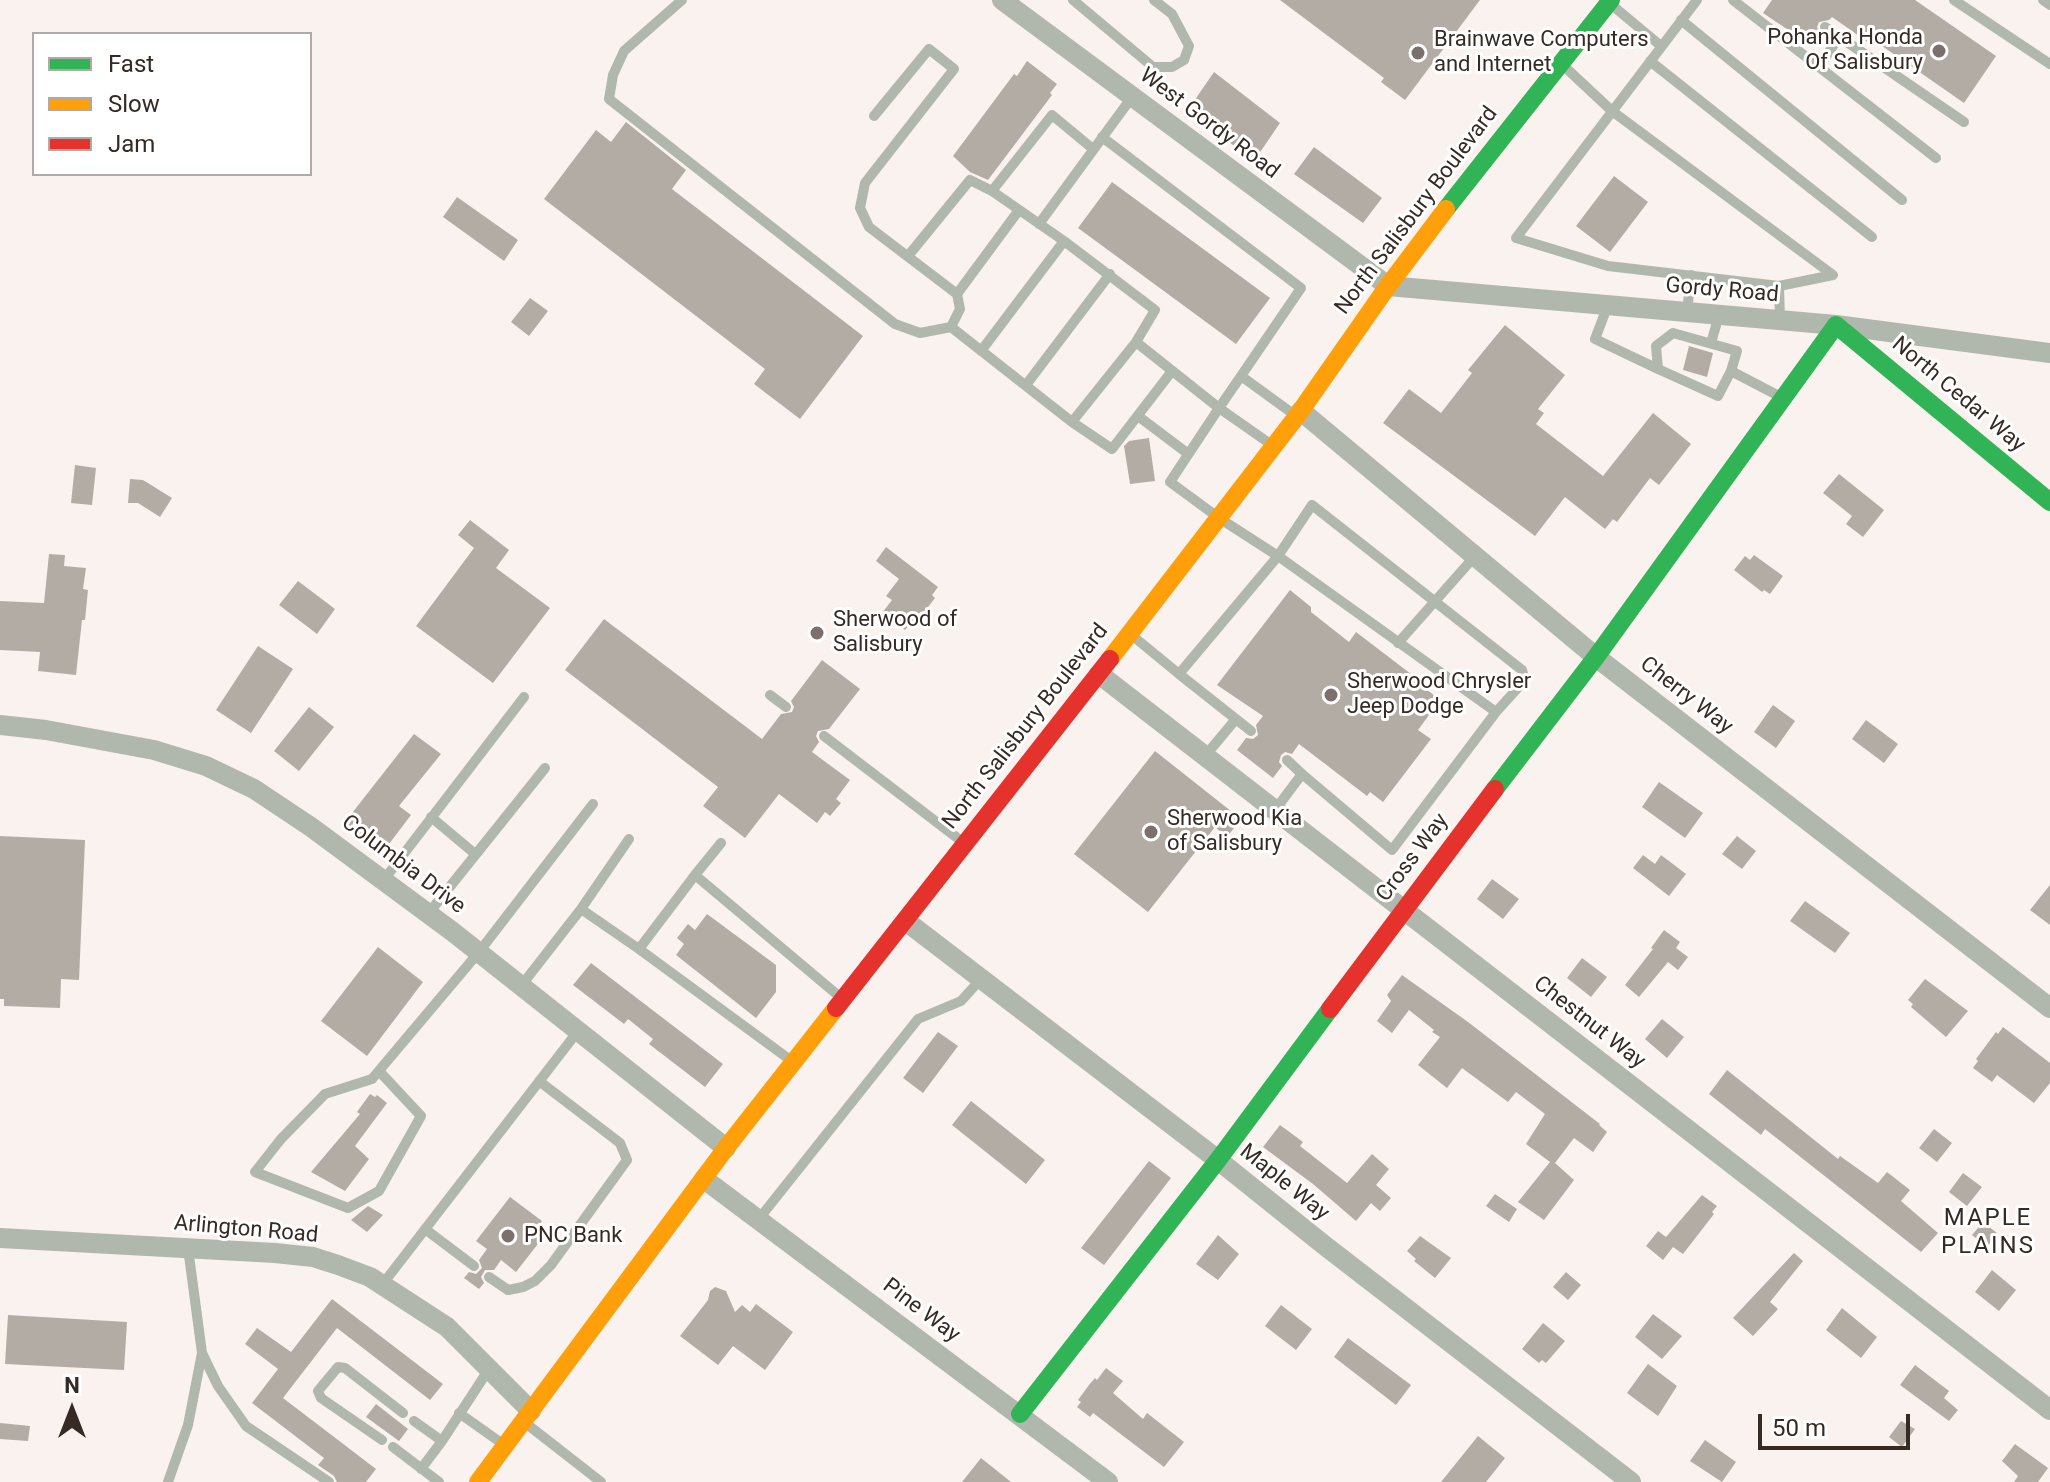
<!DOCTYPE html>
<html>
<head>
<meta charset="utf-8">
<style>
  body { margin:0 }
  #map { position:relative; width:2050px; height:1482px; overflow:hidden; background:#faf2ee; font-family:Roboto,sans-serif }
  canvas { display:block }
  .legend { position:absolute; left:32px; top:32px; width:280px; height:144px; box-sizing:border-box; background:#fff; border:2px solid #afaaa7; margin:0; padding:10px 14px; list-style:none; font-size:24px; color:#362a24 }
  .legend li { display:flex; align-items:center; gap:16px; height:40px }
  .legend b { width:40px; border:2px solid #afaaa7 }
  .north { position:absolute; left:32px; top:1370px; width:80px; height:80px; -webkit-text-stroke:6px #fff; paint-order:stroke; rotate:0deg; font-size:22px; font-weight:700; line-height:32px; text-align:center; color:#362a24 }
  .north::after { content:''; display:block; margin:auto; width:28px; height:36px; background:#362a24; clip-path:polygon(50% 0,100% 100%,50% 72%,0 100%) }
  .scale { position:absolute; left:1758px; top:1414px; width:152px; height:36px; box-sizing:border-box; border:4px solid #362a24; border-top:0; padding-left:10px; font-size:24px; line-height:28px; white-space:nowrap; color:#362a24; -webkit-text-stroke:6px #fff; paint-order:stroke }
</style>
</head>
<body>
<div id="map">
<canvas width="2050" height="1482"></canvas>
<ul class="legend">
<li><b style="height:10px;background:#30b455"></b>Fast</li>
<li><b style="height:10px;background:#ff9f0a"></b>Slow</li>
<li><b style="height:10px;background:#e5322d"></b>Jam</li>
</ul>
<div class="north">N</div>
<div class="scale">50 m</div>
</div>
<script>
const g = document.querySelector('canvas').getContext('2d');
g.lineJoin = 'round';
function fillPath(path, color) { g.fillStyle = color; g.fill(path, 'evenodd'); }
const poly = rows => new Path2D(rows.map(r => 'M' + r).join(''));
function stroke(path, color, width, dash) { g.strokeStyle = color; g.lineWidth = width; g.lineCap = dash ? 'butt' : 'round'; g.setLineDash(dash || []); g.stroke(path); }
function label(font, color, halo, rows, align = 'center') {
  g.font = font + ' Roboto,sans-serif'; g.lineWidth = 6; g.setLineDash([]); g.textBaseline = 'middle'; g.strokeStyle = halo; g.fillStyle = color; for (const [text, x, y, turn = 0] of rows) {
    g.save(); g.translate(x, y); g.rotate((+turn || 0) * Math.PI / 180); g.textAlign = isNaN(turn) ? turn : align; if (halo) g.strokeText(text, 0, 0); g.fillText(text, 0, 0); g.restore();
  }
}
fillPath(poly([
  [1280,0,1480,0,1405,100,1381,82,1384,78],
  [1772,0,1915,0,1996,56,1964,103,1872,39,1869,43,1832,17,1829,20,1819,22,1817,27,1820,34,1812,46,1763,13],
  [1027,61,1057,84,1050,93,1052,95,988,180,970,172,953,156,1014,74,1017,76],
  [1214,72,1280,123,1254,161,1213,130,1218,124,1192,104],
  [626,122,686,170,672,189,863,336,800,419,754,384,765,369,544,199,596,130,611,142],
  [1314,147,1382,198,1363,223,1294,174],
  [1614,176,1648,202,1610,252,1576,226],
  [1112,182,1270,298,1236,344,1078,228],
  [457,197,518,240,504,261,443,217],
  [530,298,548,311,529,336,511,322],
  [1505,325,1565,375,1538,409,1544,413,1536,424,1603,476,1653,413,1691,444,1659,485,1650,478,1617,522,1613,519,1605,529,1565,497,1535,536,1383,423,1409,389,1441,413,1472,373,1468,370],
  [1689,346,1713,353,1707,377,1683,370],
  [1149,438,1155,481,1130,484,1124,446,1129,441],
  [75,465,96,468,92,505,71,503],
  [1839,474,1884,510,1863,537,1846,524,1852,516,1823,493],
  [130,479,143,480,172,498,160,517,138,503,128,503],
  [470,520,509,550,496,568,550,608,493,683,416,626,474,548,458,535],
  [886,547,938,587,932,595,935,598,914,625,911,623,905,630,882,613,892,600,886,596,899,579,876,561],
  [49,554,65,555,64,566,86,568,83,589,88,590,85,620,82,620,76,675,38,671,40,652,0,650,0,601,44,603],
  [1754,555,1783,576,1770,594,1764,590,1762,592,1734,570,1745,556,1750,560],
  [298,581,335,609,317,634,279,605],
  [1290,590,1311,607,1311,612,1349,642,1356,632,1428,687,1426,689,1440,700,1418,730,1431,739,1383,802,1370,792,1367,796,1299,744,1292,754,1285,752,1281,755,1279,762,1282,766,1273,778,1237,750,1246,738,1253,739,1258,735,1256,725,1263,716,1217,685],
  [604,619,762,739,781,714,792,712,794,707,791,701,822,660,860,689,829,729,818,731,816,736,819,742,812,752,850,780,836,799,841,803,830,816,825,812,817,823,779,794,745,838,703,806,718,787,565,670],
  [258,646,293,669,251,733,216,710],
  [1773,705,1795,721,1776,748,1754,732],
  [309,707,334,727,299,771,274,751],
  [1866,720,1898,744,1884,763,1852,739],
  [414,734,441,754,399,806,411,815,383,852,345,822],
  [1155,751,1241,819,1227,837,1215,827,1148,912,1074,854],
  [1659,782,1703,813,1685,838,1642,807],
  [0,836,85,840,79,980,61,979,60,1008,4,1006,4,999,0,999],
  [1737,836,1756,851,1742,869,1722,854],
  [1643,855,1655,864,1661,855,1686,874,1669,896,1633,868],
  [1492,879,1519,899,1503,919,1477,899],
  [2050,885,2050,925,2030,910],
  [1805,901,1850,933,1835,953,1790,921],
  [707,914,776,965,776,992,756,1018,676,955,684,944,677,938,688,924,695,930],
  [1664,930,1680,942,1676,948,1688,957,1678,970,1668,962,1639,997,1625,985,1653,949,1651,948],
  [378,947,423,982,367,1056,321,1021],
  [1582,958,1607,977,1591,997,1567,978],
  [591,963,723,1064,705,1087,649,1044,653,1039,628,1019,624,1024,573,985],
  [1402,975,1468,1022,1600,1124,1599,1125,1607,1132,1593,1152,1574,1138,1555,1163,1574,1180,1544,1220,1518,1202,1550,1162,1526,1144,1545,1114,1516,1092,1508,1102,1462,1068,1447,1088,1418,1065,1440,1037,1432,1032,1434,1030,1409,1010,1392,1033,1377,1021,1391,1001,1387,995],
  [1925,979,1968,1011,1946,1037,1911,1007,1913,1004,1908,1000],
  [1662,1019,1684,1037,1667,1058,1645,1039],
  [2003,1027,2050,1063,2050,1083,2034,1103,1997,1075,1992,1082,1973,1068,1978,1061,1976,1059,1996,1032,1998,1034],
  [938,1032,958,1046,923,1093,903,1078],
  [1727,1070,1838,1159,1840,1156,1878,1183,1887,1172,1910,1190,1901,1201,1938,1233,1921,1252,1765,1129,1761,1135,1709,1094],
  [370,1094,375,1097,377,1095,387,1103,355,1146,369,1159,345,1191,311,1172,360,1114,357,1112],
  [971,1101,1045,1160,1026,1184,952,1125],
  [1280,1125,1303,1142,1300,1146,1347,1183,1372,1154,1389,1169,1376,1185,1391,1198,1380,1211,1371,1203,1356,1221,1313,1184,1263,1147],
  [1934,1129,1952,1143,1937,1162,1919,1148],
  [1149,1161,1171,1178,1104,1265,1081,1248],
  [1963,1173,1982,1187,1967,1206,1949,1192],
  [1495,1194,1517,1209,1509,1222,1486,1206],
  [1702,1195,1717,1206,1712,1212,1714,1214,1683,1254,1673,1247,1663,1260,1646,1246,1658,1231,1666,1237],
  [510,1197,542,1221,533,1233,541,1240,516,1272,501,1260,494,1270,485,1270,481,1277,484,1283,479,1289,464,1278,469,1272,476,1274,482,1268,479,1260,487,1249,476,1241],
  [368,1206,383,1215,367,1232,351,1220],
  [1983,1222,1997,1233,1987,1247,1972,1235],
  [1218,1235,1239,1254,1218,1280,1196,1264],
  [1420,1236,1451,1258,1435,1278,1414,1261,1416,1259,1407,1251],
  [1794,1253,1803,1261,1770,1302,1778,1309,1753,1336,1733,1318],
  [1992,1270,2016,1290,1999,1311,1975,1292],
  [1566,1272,1581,1285,1568,1300,1553,1287],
  [715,1287,726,1291,735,1312,742,1305,750,1312,756,1304,793,1332,765,1370,733,1346,718,1365,680,1336,708,1300,710,1291],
  [332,1299,443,1384,430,1400,337,1328,283,1398,376,1469,366,1482,337,1482,334,1476,318,1465,324,1458,252,1403,278,1369,245,1344,257,1328,291,1352],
  [1281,1305,1312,1329,1296,1350,1265,1326],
  [1842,1308,1877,1337,1861,1358,1826,1330],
  [1653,1314,1682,1336,1662,1359,1635,1337],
  [8,1315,127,1322,124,1370,5,1364],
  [1543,1323,1565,1341,1546,1363,1542,1360,1539,1363,1522,1349],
  [1348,1338,1411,1385,1396,1405,1334,1357],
  [1648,1364,1677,1386,1658,1416,1627,1393],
  [1915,1365,1949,1391,1944,1398,1958,1410,1949,1421,1900,1385],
  [1106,1368,1123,1381,1113,1393,1143,1419,1147,1413,1184,1442,1164,1467,1093,1413,1090,1417,1077,1407,1081,1402,1078,1400,1089,1385,1095,1378,1097,1380],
  [376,1404,408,1429,399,1441,366,1417],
  [1901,1421,1915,1429,1902,1447,1889,1437],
  [0,1423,30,1426,28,1441,0,1439],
  [1478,1436,1505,1458,1486,1482,1441,1482],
  [1705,1440,1736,1462,1722,1482,1690,1461],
  [2015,1444,2048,1468,2038,1482,2014,1482,2018,1476,2002,1461],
  [981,1458,1011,1482,962,1482]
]), '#b3aca5');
stroke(poly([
  [682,0,624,51,613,75,609,99,895,324,920,333,951,327,960,309,957,294,1019,210],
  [1073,0,1153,67,1172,67,1184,60,1189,46,1172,14,1154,0],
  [1697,0,1516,238,1608,266,1779,286,1780,320],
  [1733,0,1936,158],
  [1954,0,2050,64],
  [2043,0,2050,5],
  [1613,6,1661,46],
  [1681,20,1902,200],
  [1825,27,1964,122],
  [1650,61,1872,237],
  [1819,67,1839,37],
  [1566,68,1612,111,1833,275,1779,286],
  [874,116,929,49,954,69,865,183,860,208,869,227,957,294],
  [1102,137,1301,288,1241,376,1292,413],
  [992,191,1052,115,1093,149],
  [1039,224,1132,97],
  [908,256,970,180,992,191,1064,241,1155,310,1136,342,1072,422,951,327],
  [1608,305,1595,339,1658,369],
  [1687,312,1691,275],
  [1673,333,1737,351,1731,371,1718,396,1658,369,1656,346,1673,333],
  [1136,342,1219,408,1170,482,1219,518,1278,556,1312,505,1522,670,1525,680,1496,712],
  [1711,343,1719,315],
  [981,351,1064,241],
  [1731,371,1779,396],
  [1241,376,1219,408,1269,443],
  [1026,385,1110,274],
  [1138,416,1187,453],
  [1072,422,1112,449,1172,371],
  [1134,637,1179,674],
  [1398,643,1475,556],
  [770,695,786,707],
  [1251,731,1179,674,1278,556,1496,712,1392,850,1302,774,1275,810],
  [824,736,960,840],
  [1205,756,1236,719],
  [1287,760,1302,774],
  [431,817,474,853],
  [695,875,721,843],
  [383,881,524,697],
  [581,909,629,839],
  [428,914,545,768],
  [639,949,695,875,840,997],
  [521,986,581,909,639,949,789,1059],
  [379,1071,421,1116,379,1191,348,1208,255,1172,281,1139,325,1094,372,1079,479,952,593,804],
  [758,1220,918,1019,961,1001,981,979],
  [425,1229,474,1266],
  [489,1277,508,1290,523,1287,535,1281,551,1265,627,1160,620,1143,539,1081],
  [382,1285,578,1031],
  [202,1353,218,1386,246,1426,329,1482],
  [459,1413,500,1442],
  [414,1421,442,1441,421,1469],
  [528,1425,601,1482],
  [382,1440,321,1398,318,1391,338,1367,345,1368,403,1413],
  [442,1441,489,1369],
  [393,1447,439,1482],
  [168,1482,188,1425,202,1353,188,1248]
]), '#b0b8ad', 10);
stroke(poly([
  [1002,0,1388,286,1836,325,2050,353],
  [1301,411,1596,657,2050,1008],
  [1099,674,2050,1410],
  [0,725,46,730,154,750,206,766,254,789,311,827,453,932,726,1148],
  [907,922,1218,1160,1324,1245,1631,1482],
  [704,1179,1108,1482],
  [0,1238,275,1253,313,1257,338,1265,370,1277,447,1327,531,1411]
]), '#b0b8ad', 20);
stroke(poly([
  [1446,209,1611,0],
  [1495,789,1596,657,1836,325,2050,502],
  [1020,1414,1218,1160,1330,1009]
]), '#30b455', 18);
stroke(poly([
  [1110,659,1297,416,1388,286,1446,209],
  [478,1482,726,1148,836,1008]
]), '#ff9f0a', 18);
stroke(poly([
  [836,1008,1110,659],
  [1330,1009,1495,789]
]), '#e5322d', 18);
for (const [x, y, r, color] of [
  [1939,51,8,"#7b706b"],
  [1418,53,8,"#7b706b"],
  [817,633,8,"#7b706b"],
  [1331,695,8,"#7b706b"],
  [1151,832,8,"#7b706b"],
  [508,1236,8,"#7b706b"]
]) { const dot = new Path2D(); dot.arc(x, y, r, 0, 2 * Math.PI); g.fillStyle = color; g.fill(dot); stroke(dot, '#fff', 3); }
label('22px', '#362a24', '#fff', [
  ["Pohanka Honda",1923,38,"right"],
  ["Of Salisbury",1923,63,"right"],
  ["Brainwave Computers",1434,40],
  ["and Internet",1434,65],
  ["Sherwood of",833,620],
  ["Salisbury",833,645],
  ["Sherwood Chrysler",1347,682],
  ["Jeep Dodge",1347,707],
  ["Sherwood Kia",1167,819],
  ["of Salisbury",1167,844],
  ["PNC Bank",524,1236]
], 'left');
label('22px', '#362a24', '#fff', [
  ["West Gordy Road",1209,124,37],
  ["North Salisbury Boulevard",1417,211,-53],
  ["Gordy Road",1722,291,5],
  ["North Cedar Way",1958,395,40],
  ["Cherry Way",1686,696,38],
  ["North Salisbury Boulevard",1026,727,-52],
  ["Cross Way",1413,858,-53],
  ["Columbia Drive",403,865,37],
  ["Chestnut Way",1589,1023,38],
  ["Maple Way",1284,1183,39],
  ["Arlington Road",246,1230,5],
  ["Pine Way",921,1311,37]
]);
g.letterSpacing = '2px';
label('24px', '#362a24', '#fff', [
  ["MAPLE",1988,1219],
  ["PLAINS",1988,1247]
]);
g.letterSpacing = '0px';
</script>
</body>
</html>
